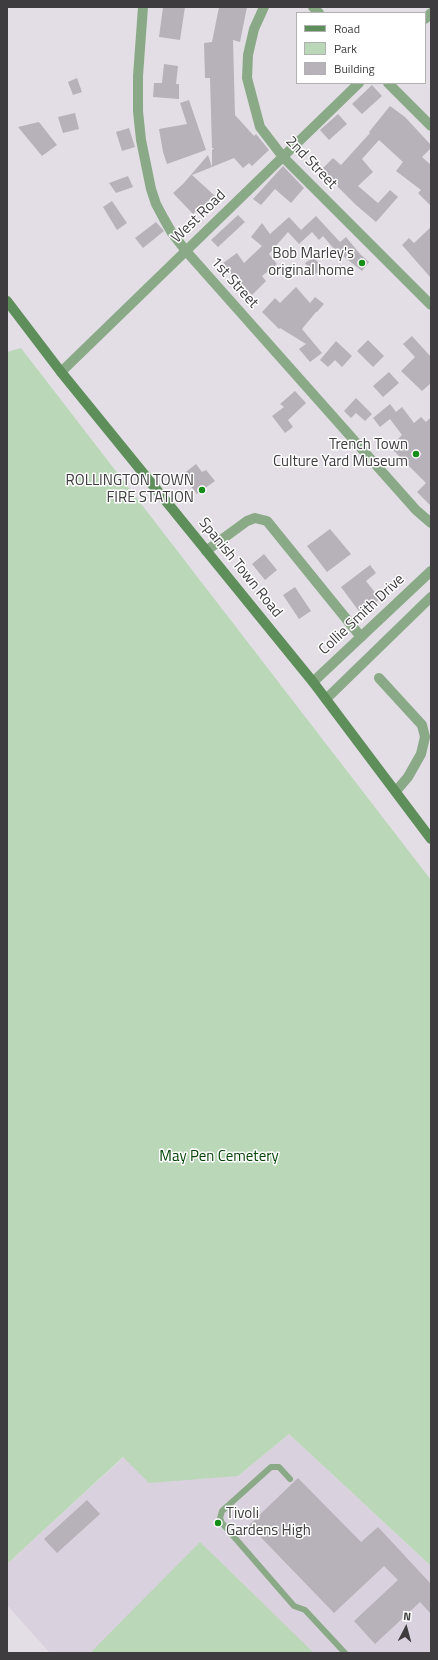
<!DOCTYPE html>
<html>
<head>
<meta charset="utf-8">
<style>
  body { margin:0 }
  #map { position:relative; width:438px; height:1660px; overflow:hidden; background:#e3dee5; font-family:"Titillium Web",sans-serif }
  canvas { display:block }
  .frame { position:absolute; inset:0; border:8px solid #3e3c3e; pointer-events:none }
  .legend { position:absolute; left:296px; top:12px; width:130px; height:72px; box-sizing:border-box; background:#fff; border:1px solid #b2b1b2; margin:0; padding:5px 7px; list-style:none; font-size:12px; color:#3e3c3e }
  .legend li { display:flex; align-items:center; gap:8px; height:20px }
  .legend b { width:20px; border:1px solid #b2b1b2 }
  .north { position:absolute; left:386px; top:1608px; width:40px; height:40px; -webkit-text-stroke:3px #fff; paint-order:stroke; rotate:6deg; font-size:11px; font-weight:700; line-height:16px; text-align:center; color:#3e3c3e }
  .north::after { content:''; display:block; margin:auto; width:14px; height:18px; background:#3e3c3e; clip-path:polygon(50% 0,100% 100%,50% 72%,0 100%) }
</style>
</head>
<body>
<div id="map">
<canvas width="438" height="1660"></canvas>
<div class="frame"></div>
<ul class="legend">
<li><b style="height:5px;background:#5e8f5b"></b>Road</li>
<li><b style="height:11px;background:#bad8b8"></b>Park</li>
<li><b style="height:11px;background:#b7b2b9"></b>Building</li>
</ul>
<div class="north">N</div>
</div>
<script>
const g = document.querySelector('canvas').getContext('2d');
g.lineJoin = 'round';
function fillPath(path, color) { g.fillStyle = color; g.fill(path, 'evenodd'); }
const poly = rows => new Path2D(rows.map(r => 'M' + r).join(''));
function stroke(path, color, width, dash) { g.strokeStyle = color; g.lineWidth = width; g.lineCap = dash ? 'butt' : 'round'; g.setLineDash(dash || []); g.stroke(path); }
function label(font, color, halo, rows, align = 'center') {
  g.font = font + ' "Titillium Web",sans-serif'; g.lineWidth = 3; g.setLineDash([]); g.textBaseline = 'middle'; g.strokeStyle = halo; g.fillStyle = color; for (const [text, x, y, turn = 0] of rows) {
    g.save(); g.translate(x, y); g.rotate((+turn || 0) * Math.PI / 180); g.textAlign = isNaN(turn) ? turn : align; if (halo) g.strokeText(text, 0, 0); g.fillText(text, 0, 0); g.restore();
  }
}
fillPath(poly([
  [289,1434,431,1566,431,1653,50,1653,7,1605,7,1564,124,1457,238,1476]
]), '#dad1de');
fillPath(poly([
  [21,348,431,880,431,1566,289,1434,238,1476,149,1483,123,1457,7,1564,7,352],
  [200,1542,314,1653,94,1653,92,1651]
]), '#bad8b8');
fillPath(poly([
  [163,7,185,7,180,40,159,37],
  [219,7,247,7,240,42,233,40,235,115,254,136,256,134,269,150,252,166,249,163,243,168,234,158,212,167,212,150,214,148,212,148,210,78,205,78,204,43,212,42],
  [164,64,178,66,176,84,179,84,179,99,153,97,154,83,162,83],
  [77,78,82,92,73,95,68,82],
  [372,85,382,96,362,114,352,104],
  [189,100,206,150,167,164,163,152,159,129,187,124,180,103],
  [390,106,405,117,431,145,431,148,422,157,431,165,431,206,418,193,421,190,396,171,403,162,379,140,362,159,373,172,358,186,378,203,390,190,398,197,376,222,356,205,321,170,333,158,341,165,370,133,369,132],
  [75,113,79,129,63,133,58,117],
  [338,114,347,124,329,140,320,130],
  [39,122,57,145,42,156,18,127],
  [129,128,135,147,122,151,116,132],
  [208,155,212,167,192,175,215,196,193,214,173,193,183,184],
  [283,166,304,188,291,203,275,189,261,205,253,199],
  [128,176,133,187,116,193,109,183],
  [112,201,127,223,117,230,103,207],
  [238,215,245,222,218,247,211,240],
  [316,216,340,242,346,237,360,254,369,262,362,271,343,256,341,257,323,236,319,240,312,232,299,244,288,232,269,254,277,264,262,276,266,281,252,295,231,274,223,263,237,253,244,263,262,246,251,237,262,223,270,234,289,217,301,230],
  [156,222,164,231,143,248,135,238],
  [431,227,431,278,402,245,409,238,414,243],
  [314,257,323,269,314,275,305,263],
  [296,287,310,303,315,297,324,304,317,312,316,312,302,329,322,353,310,362,299,349,306,344,280,328,279,329,262,312,275,298,280,303],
  [412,336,431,357,431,383,422,391,401,371,415,357,403,344],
  [368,340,384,356,373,367,357,351],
  [336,341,352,356,342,367,335,360,328,367,320,360],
  [389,372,399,383,383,397,373,386],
  [295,391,306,403,288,420,293,427,285,433,272,416,284,407,280,404],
  [356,398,372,414,365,421,356,413,351,418,344,411],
  [390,404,396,412,402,407,414,423,421,417,426,422,431,417,431,506,417,492,426,483,390,447,402,435,390,419,380,427,373,418],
  [196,464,202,472,206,470,215,481,197,494,182,475],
  [330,529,351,554,327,572,307,546],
  [264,554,277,570,265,580,252,564],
  [370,565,376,573,366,581,380,599,361,614,341,587],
  [295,587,311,611,299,619,283,595],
  [298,1478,361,1542,378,1527,431,1584,431,1614,420,1602,375,1644,354,1621,398,1580,384,1566,334,1613,249,1525],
  [87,1500,100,1514,57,1553,44,1539]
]), '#b7b2b9');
stroke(poly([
  [290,1479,279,1467,271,1467,222,1511,220,1518,222,1523,294,1606,305,1610,345,1653]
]), '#8aaa87', 6);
stroke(poly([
  [143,7,138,76,138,111,141,140,151,189,156,204,164,219,172,233,186,251,416,510,431,523],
  [264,7,254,29,248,55,247,78,260,127,283,157,431,305],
  [313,7,319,13],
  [425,19,431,13],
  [388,83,431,126],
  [61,372,359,83],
  [206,551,247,521,255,518,267,521,361,637],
  [379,678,422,725,425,737,421,754,408,777,396,791]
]), '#8aaa87', 10);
stroke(poly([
  [313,682,431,571],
  [326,699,431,597]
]), '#8aaa87', 10);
stroke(poly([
  [7,301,61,372,313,682,431,839]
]), '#5e8f5b', 10);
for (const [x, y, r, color] of [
  [362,263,4,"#148e19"],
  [416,454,4,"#148e19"],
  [202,490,4,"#148e19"],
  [218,1523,4,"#148e19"]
]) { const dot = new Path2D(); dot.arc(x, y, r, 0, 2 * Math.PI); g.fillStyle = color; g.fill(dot); stroke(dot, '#fff', 1.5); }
label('15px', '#3e3c3e', '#fff', [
  ["2nd Street",311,163,46],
  ["West Road",199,217,-44],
  ["1st Street",234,283,48],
  ["Spanish Town Road",240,568,51],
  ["Collie Smith Drive",362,615,-43]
]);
label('15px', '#3e3c3e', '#fff', [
  ["Bob Marley's",354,254],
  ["original home",354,271],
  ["Trench Town",408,445],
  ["Culture Yard Museum",408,462],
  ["ROLLINGTON TOWN",194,481],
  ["FIRE STATION",194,498],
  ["Tivoli",226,1514,"left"],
  ["Gardens High",226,1531,"left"]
], 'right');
label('15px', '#034205', '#fff', [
  ["May Pen Cemetery",219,1157]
]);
</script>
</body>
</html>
